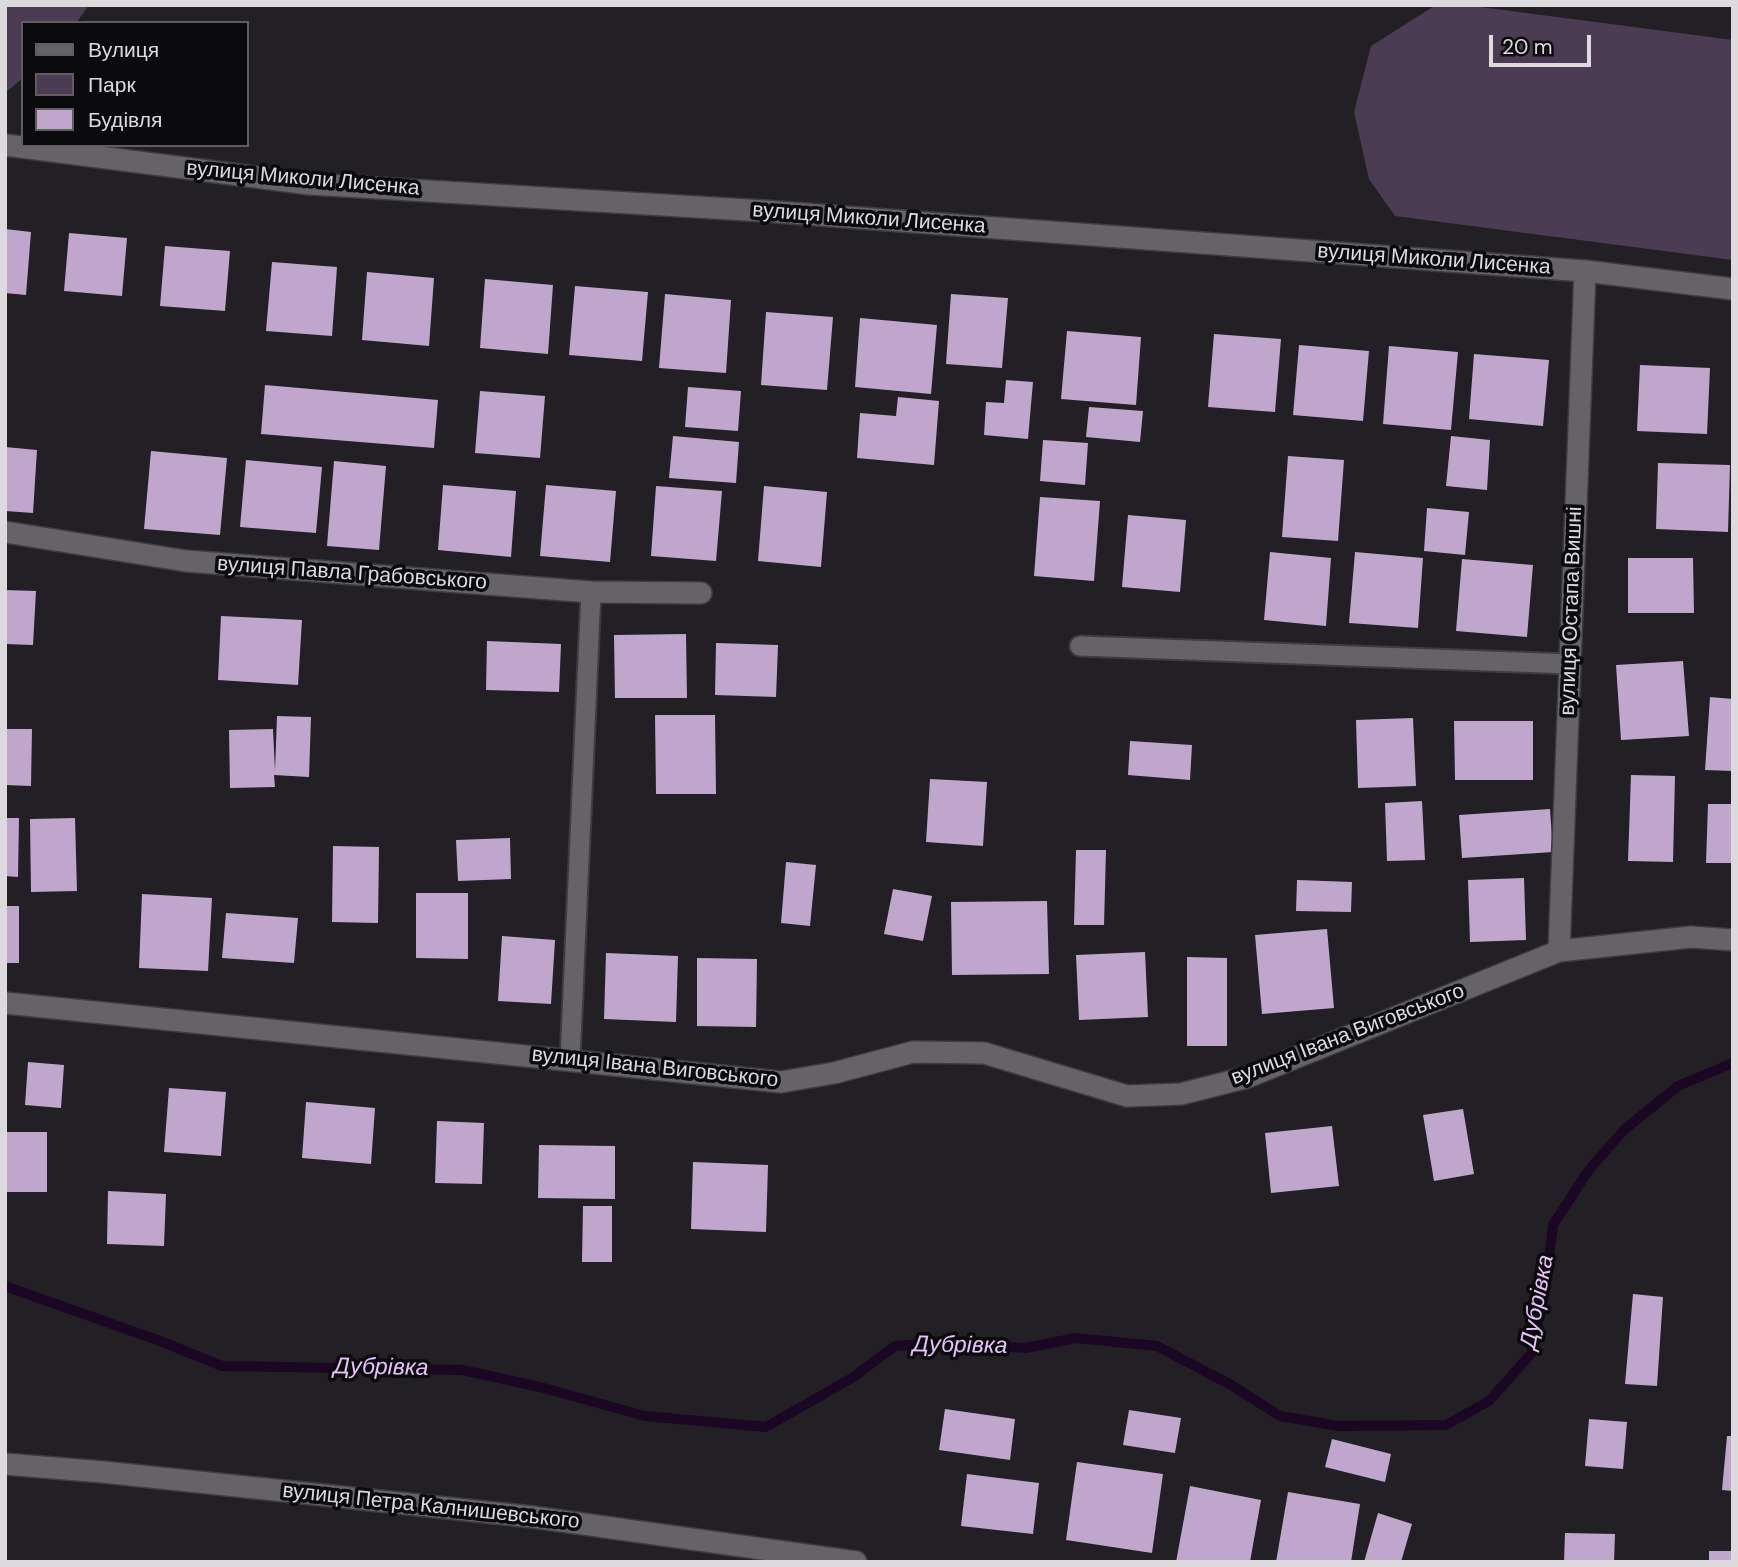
<!DOCTYPE html>
<html>
<head>
<meta charset="utf-8">
<style>
  body { margin:0 }
  #map { position:relative; width:1738px; height:1567px; overflow:hidden; background:#222024; font-family:"DM Sans",sans-serif }
  canvas { display:block }
  .frame { position:absolute; inset:0; border:7px solid #dcdadd; pointer-events:none }
  .legend { position:absolute; left:21px; top:21px; width:228px; height:126px; box-sizing:border-box; background:#0b0a0c; border:2px solid #5f5d60; margin:0; padding:9px 12px; list-style:none; font-size:21px; color:#dcdadd }
  .legend li { display:flex; align-items:center; gap:14px; height:35px }
  .legend b { width:35px; border:2px solid #5f5d60 }
  .scale { position:absolute; left:1489px; top:35px; width:102px; height:32px; box-sizing:border-box; border:4px solid #dcdadd; border-top:0; padding-left:9px; font-size:21px; line-height:24px; white-space:nowrap; color:#dcdadd; -webkit-text-stroke:5px #0b0a0c; paint-order:stroke }
</style>
</head>
<body>
<div id="map">
<canvas width="1738" height="1567"></canvas>
<div class="frame"></div>
<ul class="legend">
<li><b style="height:9px;background:#666367"></b>Вулиця</li>
<li><b style="height:19px;background:#4b3b53"></b>Парк</li>
<li><b style="height:19px;background:#c0a6cd"></b>Будівля</li>
</ul>
<div class="scale">20 m</div>
</div>
<script>
const g = document.querySelector('canvas').getContext('2d');
g.lineJoin = 'round';
function fillPath(path, color) { g.fillStyle = color; g.fill(path, 'evenodd'); }
const poly = rows => new Path2D(rows.map(r => 'M' + r).join(''));
function stroke(path, color, width, dash) { g.strokeStyle = color; g.lineWidth = width; g.lineCap = dash ? 'butt' : 'round'; g.setLineDash(dash || []); g.stroke(path); }
function label(font, color, halo, rows, align = 'center') {
  g.font = font + ' "DM Sans",sans-serif'; g.lineWidth = 7; g.setLineDash([]); g.textBaseline = 'middle'; g.strokeStyle = halo; g.fillStyle = color; for (const [text, x, y, turn = 0] of rows) {
    g.save(); g.translate(x, y); g.rotate((+turn || 0) * Math.PI / 180); g.textAlign = isNaN(turn) ? turn : align; if (halo) g.strokeText(text, 0, 0); g.fillText(text, 0, 0); g.restore();
  }
}
fillPath(poly([
  [5,5,89,5,76,23,23,23,23,78,5,93],
  [1436,5,1465,5,1733,40,1733,260,1395,216,1369,179,1354,112,1371,46]
]), '#4b3b53');
stroke(poly([
  [5,1286,160,1341,222,1366,462,1370,540,1387,645,1416,766,1427,852,1378,895,1346,948,1342,1026,1348,1076,1338,1157,1346,1231,1385,1280,1416,1338,1426,1446,1425,1489,1401,1531,1354,1545,1289,1553,1225,1588,1171,1624,1130,1678,1086,1733,1063]
]), '#1b0724', 10);
fillPath(poly([
  [5,229,31,232,26,295,5,293],
  [69,233,127,238,122,296,64,291],
  [165,246,230,251,225,311,160,306],
  [272,262,337,267,332,336,266,331],
  [367,272,434,278,429,346,362,340],
  [485,279,553,285,548,354,480,348],
  [575,286,648,292,642,361,569,355],
  [665,294,731,300,726,373,659,368],
  [951,294,1008,298,1002,368,946,364],
  [766,312,833,317,827,390,761,385],
  [860,318,937,325,931,394,855,387],
  [1067,331,1141,337,1136,405,1061,399],
  [1214,334,1281,339,1275,412,1208,407],
  [1299,345,1369,351,1363,421,1293,415],
  [1389,346,1458,352,1451,430,1383,424],
  [1474,354,1549,360,1543,426,1469,419],
  [1640,365,1710,368,1707,434,1637,431],
  [1006,380,1033,382,1028,439,984,435,986,402,1004,403],
  [265,385,438,400,434,448,261,434],
  [688,387,741,391,738,431,685,427],
  [480,391,545,396,540,458,475,453],
  [898,397,939,401,934,465,857,458,860,413,896,416],
  [1089,407,1143,411,1140,442,1086,437],
  [673,436,739,442,736,483,669,478],
  [1451,436,1490,440,1487,490,1446,486],
  [1043,440,1088,443,1085,485,1040,481],
  [5,447,37,450,33,513,5,511],
  [151,451,227,458,220,535,144,529],
  [1288,456,1344,460,1338,541,1282,537],
  [246,460,322,467,316,533,240,527],
  [334,461,386,466,379,550,327,546],
  [1658,463,1730,465,1728,532,1656,529],
  [443,485,516,491,511,557,438,550],
  [546,485,616,491,610,562,540,556],
  [656,486,722,491,716,561,651,556],
  [764,486,827,492,821,567,758,561],
  [1040,497,1100,501,1094,581,1034,576],
  [1427,508,1469,512,1465,555,1424,551],
  [1128,515,1186,520,1180,592,1122,587],
  [1270,552,1331,558,1326,626,1264,620],
  [1355,552,1423,558,1418,628,1349,623],
  [1628,558,1693,558,1694,613,1628,613],
  [1462,559,1533,565,1527,637,1456,631],
  [5,590,36,591,33,645,5,644],
  [221,616,302,620,298,685,218,680],
  [686,634,687,698,615,698,614,635],
  [487,641,561,644,559,692,486,690],
  [716,643,778,645,776,697,715,695],
  [1683,661,1689,736,1621,740,1616,665],
  [1710,697,1733,699,1733,771,1705,770],
  [655,715,715,715,716,794,656,794],
  [277,716,311,717,309,777,274,775,275,787,230,788,229,730,273,729,275,771],
  [1413,718,1416,786,1358,788,1356,720],
  [1454,721,1533,721,1533,780,1455,780],
  [5,729,32,729,31,786,5,785],
  [1130,741,1192,745,1190,780,1128,775],
  [1631,775,1675,776,1673,862,1628,861],
  [930,779,987,782,983,846,926,842],
  [1422,801,1425,860,1387,861,1385,803],
  [1708,804,1733,804,1733,863,1706,863],
  [1550,809,1553,852,1462,858,1459,815],
  [5,818,19,818,18,877,5,876],
  [75,818,77,891,31,892,30,819],
  [510,838,511,879,458,881,456,840],
  [333,846,379,847,378,923,332,922],
  [1076,850,1106,850,1104,925,1074,925],
  [786,862,816,865,810,926,781,923],
  [1524,878,1526,940,1470,942,1468,880],
  [1297,880,1352,882,1351,912,1296,911],
  [893,889,932,896,923,941,884,934],
  [416,893,468,893,468,959,416,958],
  [142,894,212,898,208,971,139,968],
  [1047,901,1049,974,952,975,951,902],
  [5,906,19,906,19,963,5,963],
  [226,913,298,918,294,963,222,958],
  [1327,929,1334,1008,1262,1014,1255,935],
  [502,936,555,940,551,1004,498,1001],
  [1145,952,1148,1017,1079,1020,1076,955],
  [606,953,678,956,676,1022,604,1019],
  [1187,957,1227,958,1227,1046,1187,1046],
  [697,958,757,959,756,1027,697,1026],
  [28,1062,64,1065,61,1108,25,1105],
  [169,1088,226,1092,221,1156,164,1152],
  [306,1102,375,1108,371,1164,302,1158],
  [1463,1109,1474,1174,1434,1181,1423,1115],
  [437,1121,484,1123,482,1184,435,1183],
  [1332,1126,1339,1186,1271,1193,1265,1133],
  [5,1132,47,1132,47,1192,5,1192],
  [539,1145,615,1146,615,1199,538,1198],
  [693,1162,768,1165,766,1232,691,1229],
  [108,1191,166,1194,164,1246,107,1244],
  [583,1206,612,1206,612,1262,582,1262],
  [1633,1294,1663,1297,1657,1386,1625,1384],
  [945,1409,1015,1419,1010,1460,939,1450],
  [1129,1410,1181,1418,1175,1453,1123,1445],
  [1589,1419,1627,1422,1623,1469,1585,1466],
  [1727,1436,1733,1436,1733,1491,1722,1490],
  [1332,1439,1391,1454,1385,1482,1325,1467],
  [1077,1462,1163,1474,1152,1553,1066,1540],
  [967,1474,1039,1483,1033,1534,961,1526],
  [1190,1486,1261,1500,1250,1562,1176,1562],
  [1288,1492,1360,1504,1351,1562,1276,1562],
  [1378,1513,1412,1524,1401,1562,1364,1562],
  [1565,1533,1615,1534,1614,1562,1564,1562],
  [1709,1551,1733,1551,1733,1562,1709,1562]
]), '#c0a6cd');
const lane = poly([
  [1080,646,1570,664],
  [570,1060,591,592]
]);
const street = poly([
  [5,145,310,184,764,211,1585,271,1733,289],
  [5,532,186,561,591,592,701,593],
  [1559,951,1585,271],
  [5,1003,781,1082,834,1073,913,1052,984,1053,1127,1096,1181,1094,1248,1077,1559,951,1691,937,1733,940],
  [5,1464,103,1472,533,1517,856,1562]
]);
stroke(lane, '#3e3c3f', 23);
stroke(street, '#3e3c3f', 24);
stroke(lane, '#666367', 19);
stroke(street, '#666367', 21);
label('21px', '#dcdadd', '#0b0a0c', [
  ["вулиця Миколи Лисенка",303,179,5],
  ["вулиця Миколи Лисенка",869,219,4],
  ["вулиця Миколи Лисенка",1434,260,4],
  ["вулиця Павла Грабовського",352,574,4],
  ["вулиця Остапа Вишні",1572,611,-88],
  ["вулиця Івана Виговського",1348,1035,-21],
  ["вулиця Івана Виговського",655,1068,6],
  ["вулиця Петра Калнишевського",431,1507,6]
]);
label('italic 23px', '#e8c1fc', '#0b0a0c', [
  ["Дубрівка",1538,1302,-79],
  ["Дубрівка",960,1346,1],
  ["Дубрівка",381,1368,1]
]);
</script>
</body>
</html>
